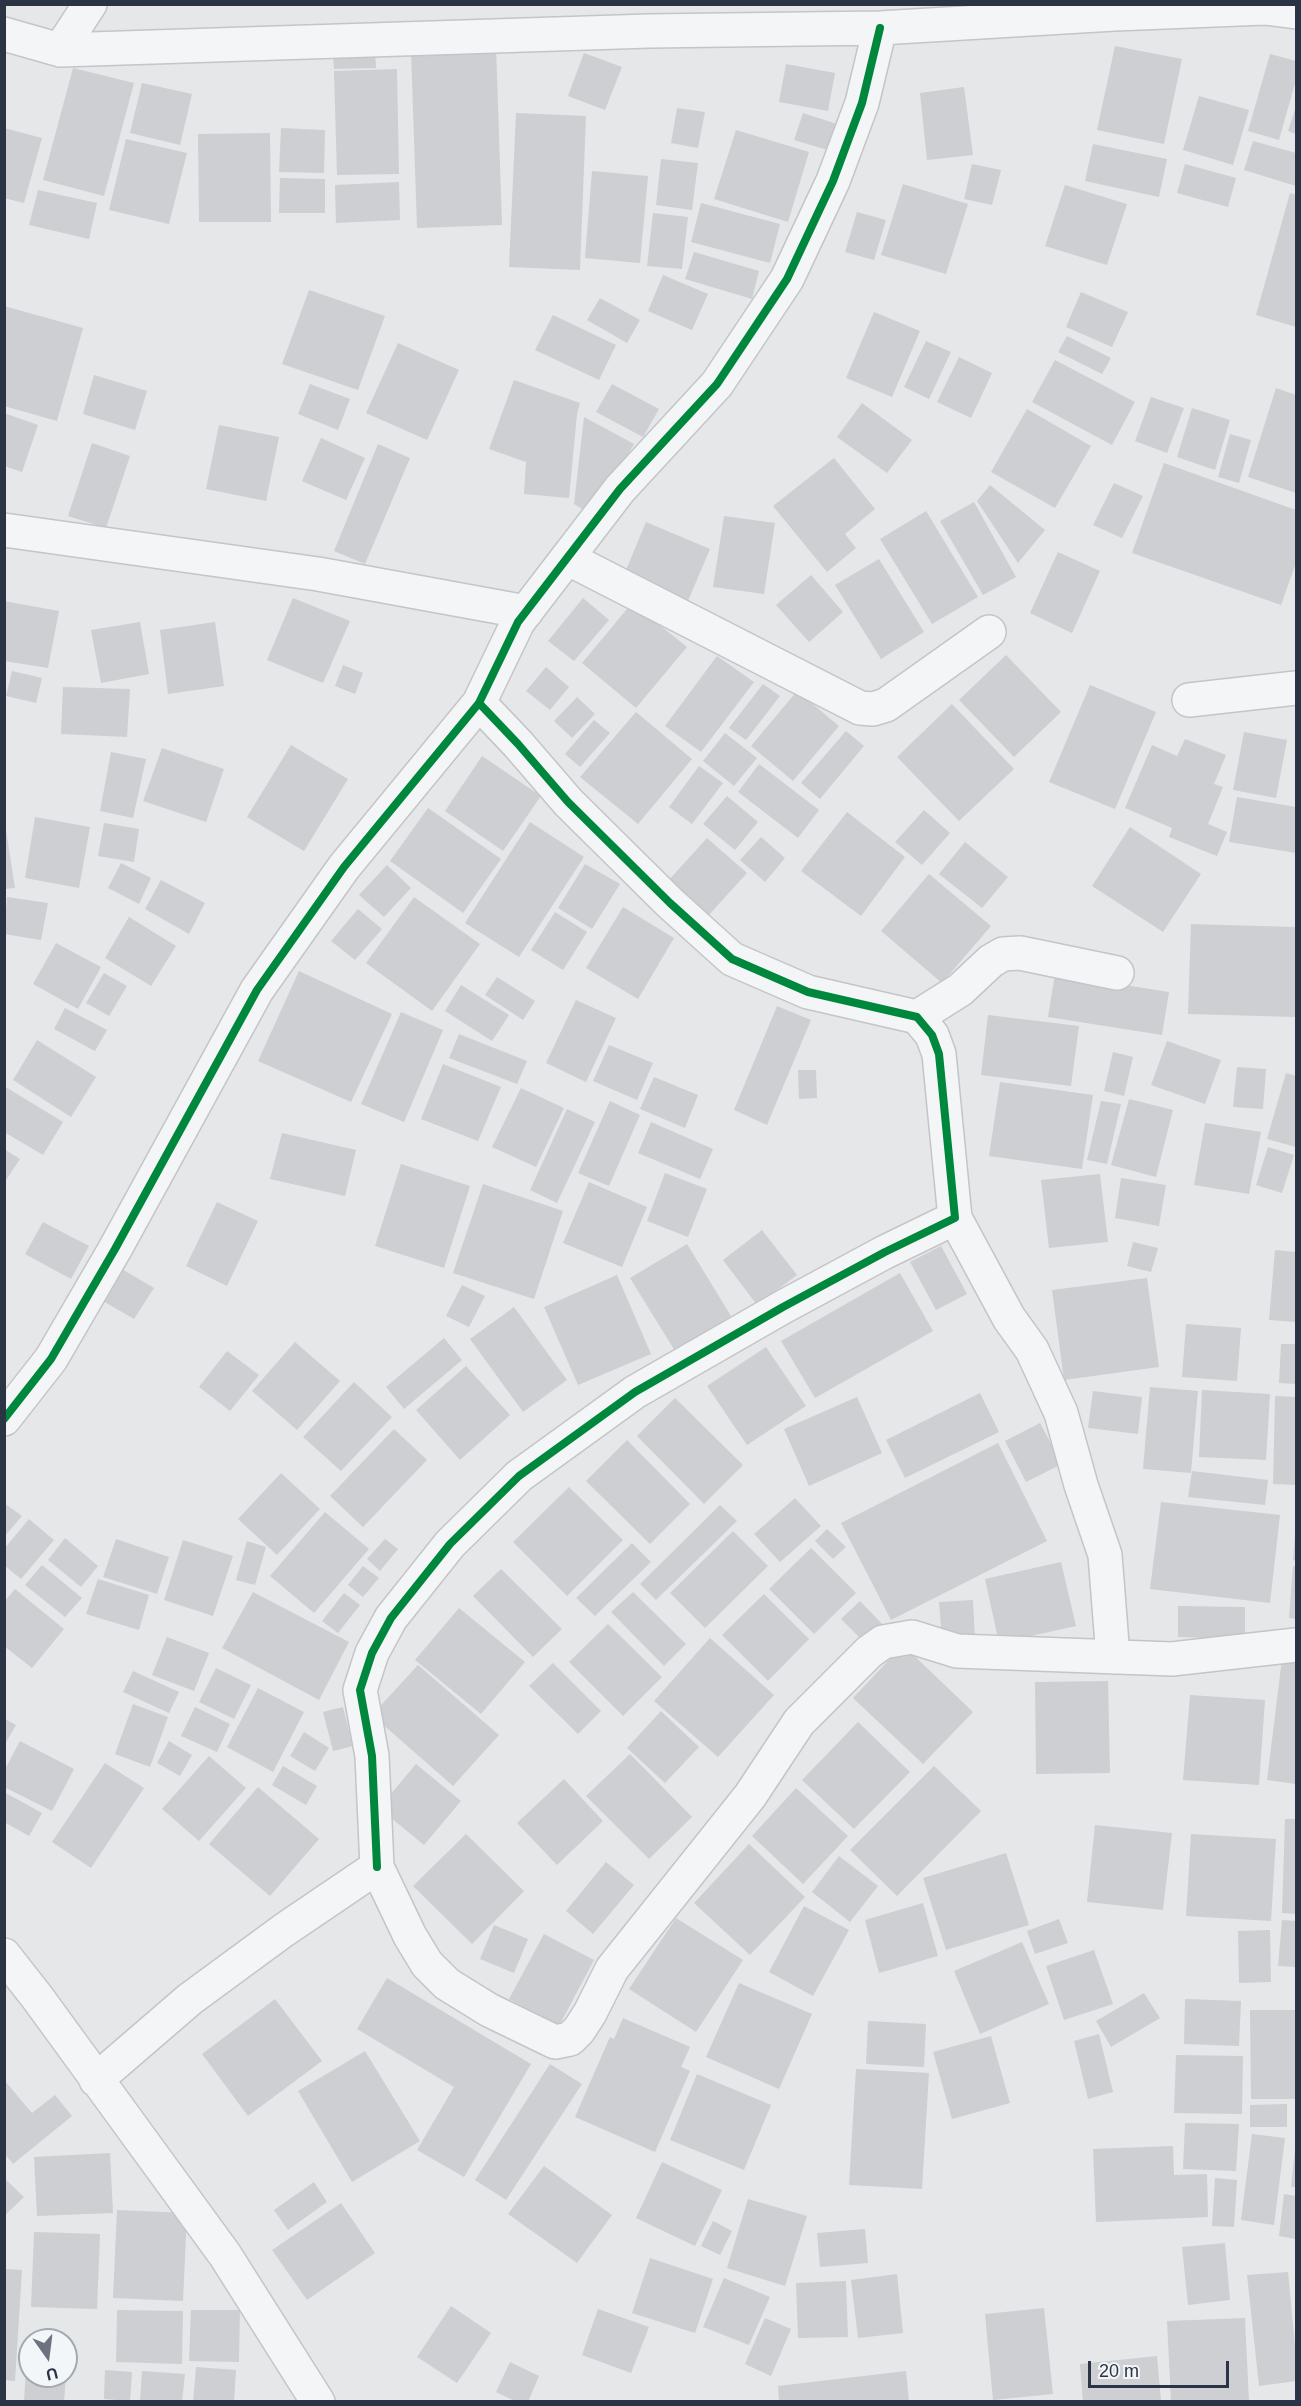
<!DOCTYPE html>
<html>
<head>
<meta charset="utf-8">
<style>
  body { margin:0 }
  #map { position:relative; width:1301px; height:2406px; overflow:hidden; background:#e5e7e9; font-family:Helvetica,sans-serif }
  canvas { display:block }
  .frame { position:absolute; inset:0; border:6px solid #2b3444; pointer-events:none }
  .north { position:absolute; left:18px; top:2328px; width:60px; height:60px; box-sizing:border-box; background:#f3f6f9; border:2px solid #a3a8b1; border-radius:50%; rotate:166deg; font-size:16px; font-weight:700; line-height:24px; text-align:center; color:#2b3444 }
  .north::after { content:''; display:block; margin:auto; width:21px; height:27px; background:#6c737e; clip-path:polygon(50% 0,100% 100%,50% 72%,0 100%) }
  .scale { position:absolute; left:1088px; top:2361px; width:141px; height:27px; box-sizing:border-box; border:3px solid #2b3444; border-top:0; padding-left:8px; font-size:18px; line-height:21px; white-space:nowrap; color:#2b3444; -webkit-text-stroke:4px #f3f6f9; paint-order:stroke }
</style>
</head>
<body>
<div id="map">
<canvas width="1301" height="2406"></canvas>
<div class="frame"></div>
<div class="north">U</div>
<div class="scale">20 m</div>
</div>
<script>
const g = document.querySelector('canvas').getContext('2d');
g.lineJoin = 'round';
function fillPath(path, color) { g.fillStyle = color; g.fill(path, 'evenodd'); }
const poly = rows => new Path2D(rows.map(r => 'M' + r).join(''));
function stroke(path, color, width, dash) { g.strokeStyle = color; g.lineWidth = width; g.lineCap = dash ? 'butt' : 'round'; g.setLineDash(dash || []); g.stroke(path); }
fillPath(poly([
  [1115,46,1182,59,1164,144,1097,130],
  [496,47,502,225,417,228,411,50],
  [375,51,376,68,334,69,333,53],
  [584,53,622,67,605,110,568,96],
  [1270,54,1296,61,1296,80,1279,140,1248,131],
  [786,64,835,73,828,111,779,102],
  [73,68,134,83,104,196,43,180],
  [397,69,399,174,337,175,334,71],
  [142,83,192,94,180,145,130,133],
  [964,87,973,155,927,160,920,93],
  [1199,96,1249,110,1233,165,1183,150],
  [1296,106,1296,134,1288,131],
  [677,108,705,112,698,148,671,143],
  [516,113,586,116,580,270,509,267],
  [803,113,840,125,831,151,794,140],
  [4,128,42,138,24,203,4,198],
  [281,128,325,130,324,173,279,172],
  [736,130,809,152,788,222,714,199],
  [270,133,271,222,199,222,198,134],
  [126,139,187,153,169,224,109,210],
  [1253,141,1296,153,1296,186,1244,170],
  [1093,144,1167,159,1159,197,1085,181],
  [661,159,698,163,692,210,656,205],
  [972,164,1001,170,992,205,964,199],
  [1185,164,1236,178,1228,207,1177,193],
  [592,171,648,176,640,263,585,258],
  [280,178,325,179,325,213,279,213],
  [399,182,400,220,336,223,335,185],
  [903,184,968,204,946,274,881,255],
  [1065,185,1127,204,1107,265,1045,246],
  [38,190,97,203,89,239,29,225],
  [1290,193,1296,195,1296,327,1256,315],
  [701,203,780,224,770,263,691,242],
  [857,212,886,220,874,260,845,252],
  [653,213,688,217,682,269,647,266],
  [694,252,759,271,752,299,685,279],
  [663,275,708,294,692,330,648,311],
  [309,290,385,316,358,390,282,364],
  [1081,292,1128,312,1112,347,1066,327],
  [600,298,640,320,627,343,587,320],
  [4,306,83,328,57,421,4,406],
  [874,312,920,331,892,397,846,378],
  [553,315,616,345,599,380,535,350],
  [1067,336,1111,358,1102,374,1058,352],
  [926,341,951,352,929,399,904,387],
  [398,343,459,370,427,440,366,413],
  [959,357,992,373,971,418,937,402],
  [1055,360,1135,402,1112,445,1032,402],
  [94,375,147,391,135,430,83,414],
  [514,380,580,403,577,414,569,498,524,494,526,462,489,449],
  [310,384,350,399,338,430,298,414],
  [612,384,659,409,643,437,596,412],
  [1276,388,1296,395,1296,493,1248,477],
  [1151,397,1184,408,1167,453,1135,441],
  [862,403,912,440,887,473,837,437],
  [1192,408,1230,420,1215,470,1177,457],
  [1027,409,1091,446,1055,508,991,472],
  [4,413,38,425,22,472,4,466],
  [584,417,634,444,592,515,574,504],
  [219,425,279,437,266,501,206,489],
  [1230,434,1251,440,1239,483,1218,477],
  [321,438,365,458,346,500,302,481],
  [92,443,130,456,106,528,68,516],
  [378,444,410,458,365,564,334,551],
  [834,458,875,509,845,534,856,548,827,572,773,506],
  [1164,463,1296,510,1296,563,1281,605,1132,553],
  [1114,483,1143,496,1122,538,1093,525],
  [990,485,1045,530,1018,563,977,501],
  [974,502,1016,577,983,595,940,521],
  [926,511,978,597,932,624,880,539],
  [724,516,775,523,764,594,713,587],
  [646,522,710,549,685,608,621,582],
  [1058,552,1100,571,1072,633,1030,613],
  [879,559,924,632,881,659,835,585],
  [811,575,843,612,809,642,776,605],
  [293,598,350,621,323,683,267,660],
  [583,598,609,620,574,661,548,641],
  [4,601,59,611,48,668,4,661],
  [632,603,687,647,636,708,582,663],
  [140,622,149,674,101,683,91,630],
  [215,622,224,686,168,694,160,630],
  [1006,655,1061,712,1014,757,959,700],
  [717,656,754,682,701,752,665,726],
  [343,665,363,673,355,694,335,686],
  [546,667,569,687,550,710,526,691],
  [12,671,42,678,36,703,6,696],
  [763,684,780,696,746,740,729,728],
  [1090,685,1156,712,1115,809,1049,782],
  [63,687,130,689,127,737,61,734],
  [797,691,839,726,793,781,751,746],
  [577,697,595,714,572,738,554,721],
  [952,704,1014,769,959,821,897,757],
  [636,712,692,759,638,824,580,777],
  [594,720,610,733,580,767,565,754],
  [846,731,864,746,820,799,801,783],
  [1244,732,1287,740,1276,798,1233,790],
  [725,733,757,758,734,786,703,761],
  [1185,739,1226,755,1214,784,1223,787,1208,824,1227,832,1217,856,1169,837,1172,828,1125,808,1152,745,1177,756],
  [291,745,348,779,304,851,247,817],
  [162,748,224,769,206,822,143,801],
  [111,752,146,759,133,818,100,811],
  [482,756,541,796,503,851,445,811],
  [759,764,819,810,798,838,738,792],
  [699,766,723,783,692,824,669,807],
  [727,796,758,822,735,850,703,824],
  [1237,797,1296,807,1296,853,1229,842],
  [428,808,501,859,463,913,390,861],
  [924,810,950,833,922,865,895,842],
  [847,812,905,857,861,916,801,871],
  [4,817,15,888,4,889],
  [35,817,90,827,79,888,25,878],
  [530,822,584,857,519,957,465,923],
  [104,823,139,829,134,862,98,856],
  [1130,827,1201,874,1163,932,1092,886],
  [761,837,785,858,765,882,740,860],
  [707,838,747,873,708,916,668,881],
  [965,842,1008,877,982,908,939,874],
  [121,863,151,878,139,904,108,888],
  [585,864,620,884,592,929,558,908],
  [387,865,411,888,384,917,359,895],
  [929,874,991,926,942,983,881,931],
  [161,880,205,903,189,934,145,909],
  [7,897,48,903,41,940,4,934],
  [414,897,480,944,432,1011,366,963],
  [623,907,674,938,638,999,586,968],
  [358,909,382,929,355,960,331,941],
  [555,912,587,932,563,970,531,950],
  [129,917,176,946,151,986,105,958],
  [1191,924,1296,927,1296,1017,1188,1014],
  [56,943,101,967,78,1009,33,984],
  [299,971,392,1014,351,1102,258,1061],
  [104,973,127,986,109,1016,86,1003],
  [1055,974,1169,992,1162,1035,1048,1017],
  [497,977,535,1001,523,1020,485,995],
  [461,985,509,1015,492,1041,445,1011],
  [576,1000,616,1018,586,1082,546,1063],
  [777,1006,811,1020,767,1125,734,1110],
  [65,1008,107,1030,95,1051,54,1029],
  [401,1012,443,1030,404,1122,361,1104],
  [988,1015,1079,1026,1071,1086,981,1075],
  [459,1034,527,1061,517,1084,449,1058],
  [37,1040,96,1077,71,1117,13,1080],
  [1167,1041,1221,1060,1205,1104,1151,1085],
  [609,1045,653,1063,637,1100,593,1081],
  [1113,1052,1133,1057,1124,1096,1104,1091],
  [443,1064,501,1087,478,1141,421,1119],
  [1237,1067,1266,1069,1263,1109,1233,1107],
  [798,1070,816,1070,817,1098,799,1099],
  [1286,1073,1296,1076,1296,1147,1267,1139],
  [654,1077,698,1095,685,1128,640,1109],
  [1000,1082,1093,1095,1082,1169,989,1156],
  [4,1086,63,1122,43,1155,4,1132],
  [521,1088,564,1108,536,1167,492,1147],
  [1129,1099,1173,1110,1156,1177,1111,1165],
  [610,1101,640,1115,609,1186,578,1173],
  [1101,1101,1121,1104,1107,1164,1087,1160],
  [567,1109,595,1122,557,1203,530,1190],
  [651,1122,713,1149,700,1179,638,1153],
  [1205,1123,1261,1132,1249,1194,1194,1185],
  [282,1133,356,1150,345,1196,270,1179],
  [1268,1147,1294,1155,1282,1193,1256,1185],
  [4,1149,20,1159,4,1183],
  [401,1164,470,1186,444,1268,375,1246],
  [665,1173,707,1189,688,1237,647,1221],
  [1100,1174,1108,1242,1049,1248,1041,1180],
  [1121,1178,1166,1185,1159,1226,1115,1218],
  [589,1182,647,1207,622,1267,563,1243],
  [483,1184,563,1211,534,1299,453,1273],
  [217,1202,258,1221,227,1286,186,1266],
  [43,1222,89,1246,71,1279,25,1254],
  [762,1230,797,1275,757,1305,723,1260],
  [1133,1242,1158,1248,1151,1272,1127,1266],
  [687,1244,731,1316,675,1351,630,1278],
  [941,1246,967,1294,936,1310,910,1262],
  [1275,1250,1296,1252,1296,1322,1269,1320],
  [115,1265,154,1288,134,1319,96,1297],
  [900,1273,933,1331,815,1398,781,1341],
  [617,1275,651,1354,578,1385,544,1307],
  [1147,1278,1159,1367,1064,1380,1052,1290],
  [462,1285,485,1296,469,1327,446,1316],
  [514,1307,567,1380,523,1412,470,1339],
  [1186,1324,1241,1328,1237,1381,1182,1377],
  [444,1338,462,1360,404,1409,386,1387],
  [295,1342,340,1381,297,1430,252,1391],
  [1281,1344,1296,1344,1296,1384,1279,1383],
  [766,1347,806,1406,747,1445,707,1386],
  [227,1351,259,1375,230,1411,199,1387],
  [466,1366,510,1415,460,1460,416,1410],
  [354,1382,392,1417,341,1471,303,1437],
  [1150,1387,1198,1391,1191,1473,1143,1469],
  [1202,1390,1270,1394,1266,1460,1199,1457],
  [1093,1391,1142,1397,1138,1434,1088,1428],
  [980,1393,999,1432,905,1478,886,1440],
  [1275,1396,1296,1397,1296,1485,1273,1484],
  [857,1397,882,1453,809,1486,784,1429],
  [675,1398,743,1465,704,1504,637,1436],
  [1040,1423,1062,1464,1026,1482,1005,1441],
  [394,1429,427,1460,363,1527,330,1496],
  [627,1440,690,1504,650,1544,586,1481],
  [998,1443,1047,1541,891,1620,841,1523],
  [1192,1471,1268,1480,1265,1505,1188,1497],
  [281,1473,320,1509,277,1555,238,1519],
  [569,1487,623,1540,567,1596,513,1542],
  [795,1498,821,1526,780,1562,754,1534],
  [1161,1502,1280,1515,1270,1603,1150,1589],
  [4,1503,22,1516,4,1537],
  [720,1505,737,1521,656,1600,640,1584],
  [325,1512,369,1549,314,1613,270,1576],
  [29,1519,54,1540,21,1579,4,1565,4,1549],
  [827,1529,846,1547,833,1559,815,1541],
  [733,1531,768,1566,705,1628,670,1593],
  [1295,1534,1296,1534,1296,1561,1293,1560],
  [65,1538,98,1566,81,1587,48,1560],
  [116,1539,169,1557,157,1594,103,1577],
  [385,1539,398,1549,380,1571,367,1559],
  [183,1540,233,1556,213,1616,164,1600],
  [247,1541,266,1547,255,1585,236,1580],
  [632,1543,651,1562,595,1616,576,1598],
  [811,1548,856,1593,814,1634,769,1589],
  [1061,1562,1076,1626,999,1643,985,1579],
  [42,1565,82,1598,65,1617,25,1585],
  [363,1566,379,1578,363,1597,348,1585],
  [1293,1566,1296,1566,1296,1619,1289,1618],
  [501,1569,562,1629,533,1657,473,1596],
  [98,1579,149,1595,139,1630,86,1614],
  [15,1589,64,1629,32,1668,4,1646,4,1602],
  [253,1592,349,1642,319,1700,222,1648],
  [633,1592,686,1644,664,1666,611,1612],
  [344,1593,360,1605,338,1633,322,1621],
  [764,1594,809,1639,768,1681,722,1635],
  [973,1600,975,1639,942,1640,939,1602],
  [860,1601,885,1627,867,1645,841,1619],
  [1178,1606,1245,1607,1245,1639,1178,1637],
  [459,1608,525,1662,481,1714,415,1660],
  [608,1624,662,1677,623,1716,569,1662],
  [167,1637,209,1653,194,1691,152,1675],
  [710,1638,774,1695,718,1757,654,1701],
  [903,1645,973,1712,923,1764,853,1698],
  [1282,1659,1296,1661,1296,1784,1267,1780],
  [553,1663,601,1711,578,1734,529,1686],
  [418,1665,499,1735,453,1786,372,1715],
  [216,1668,251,1685,234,1719,199,1702],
  [133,1671,179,1692,169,1713,123,1692],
  [1108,1681,1110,1773,1036,1774,1035,1682],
  [258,1688,304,1712,273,1772,227,1747],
  [1190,1695,1265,1700,1259,1785,1183,1780],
  [133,1704,168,1717,150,1767,115,1754],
  [195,1707,230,1724,217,1752,181,1736],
  [343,1707,353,1746,333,1751,323,1712],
  [661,1711,699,1747,665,1783,627,1748],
  [5,1719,16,1725,5,1744],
  [858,1722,910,1772,854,1829,802,1780],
  [304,1732,329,1748,315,1771,290,1756],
  [20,1741,74,1769,52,1811,4,1787,4,1771],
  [169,1741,192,1755,180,1776,157,1763],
  [630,1754,692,1817,649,1859,586,1796],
  [209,1756,246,1788,199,1841,162,1809],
  [105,1763,144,1788,91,1868,52,1842],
  [416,1764,461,1801,424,1845,379,1808],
  [283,1766,317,1786,306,1805,272,1785],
  [934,1766,981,1811,897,1896,850,1850],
  [564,1779,603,1821,557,1865,517,1823],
  [258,1787,319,1839,270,1896,209,1844],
  [796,1788,848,1836,803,1884,752,1836],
  [4,1792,42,1813,29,1836,4,1822],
  [1285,1819,1296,1819,1296,1914,1282,1913],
  [1095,1825,1172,1833,1163,1910,1087,1902],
  [466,1834,524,1891,472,1944,413,1886],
  [1191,1834,1276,1839,1271,1921,1186,1916],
  [749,1844,805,1897,750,1955,694,1903],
  [1006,1853,1029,1925,946,1950,923,1878],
  [839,1856,878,1886,850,1922,812,1892],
  [606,1862,634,1885,593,1934,566,1911],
  [923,1903,938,1956,879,1973,865,1920],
  [804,1906,849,1930,813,1996,769,1972],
  [676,1918,743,1960,696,2032,629,1989],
  [1059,1919,1068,1943,1035,1954,1027,1931],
  [1282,1920,1296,1921,1296,1967,1278,1966],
  [494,1925,528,1939,514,1973,480,1959],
  [1270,1930,1271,1982,1239,1983,1238,1931],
  [544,1934,594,1960,559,2026,509,1999],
  [1022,1942,1049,2004,980,2034,954,1971],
  [1094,1950,1113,2004,1064,2020,1046,1966],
  [387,1978,531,2064,464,2177,417,2150,454,2087,357,2029],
  [739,1983,812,2014,779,2089,706,2057],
  [1144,1993,1160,2018,1111,2047,1096,2021],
  [275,1999,322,2061,248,2116,202,2054],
  [1185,1999,1241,2001,1239,2046,1184,2044],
  [1250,2010,1296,2010,1296,2099,1251,2099],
  [623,2018,690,2047,681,2067,690,2071,655,2152,575,2117,610,2037,614,2039],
  [868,2021,926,2024,924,2067,866,2064],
  [1099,2034,1113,2092,1088,2099,1074,2041],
  [991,2036,1010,2103,952,2119,933,2052],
  [365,2051,420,2141,352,2182,298,2091],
  [1176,2055,1243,2056,1242,2114,1174,2113],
  [550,2064,582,2084,506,2200,475,2180],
  [856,2069,929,2073,922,2189,849,2185],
  [697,2074,771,2105,744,2170,670,2140],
  [4,2080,32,2113,55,2095,72,2116,13,2164,4,2153],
  [1287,2104,1287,2127,1250,2127,1250,2105],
  [1185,2123,1239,2124,1236,2171,1183,2169],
  [1252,2134,1285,2138,1274,2225,1241,2220],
  [1173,2146,1174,2175,1207,2174,1208,2217,1096,2222,1093,2149],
  [1295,2150,1296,2150,1296,2187,1291,2187],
  [110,2153,113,2213,37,2216,34,2157],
  [662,2162,722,2190,695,2246,636,2218],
  [544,2166,612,2215,577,2263,508,2214],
  [4,2178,24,2197,4,2216],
  [1215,2178,1237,2180,1234,2227,1212,2226],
  [314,2182,327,2202,288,2230,274,2210],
  [1284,2194,1296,2196,1296,2239,1279,2236],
  [748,2199,807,2216,785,2286,727,2268],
  [341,2203,375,2253,307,2300,272,2250],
  [117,2210,187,2213,183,2301,113,2298],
  [713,2221,732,2231,720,2255,701,2246],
  [865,2229,868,2263,820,2267,817,2233],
  [34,2232,100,2234,97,2309,31,2307],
  [1225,2243,1230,2300,1188,2305,1182,2247],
  [650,2258,713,2279,695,2333,632,2313],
  [4,2269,22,2270,15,2381,4,2380],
  [1288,2272,1296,2356,1296,2381,1259,2386,1247,2275],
  [897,2274,903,2333,858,2338,851,2280],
  [724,2278,770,2297,749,2345,703,2327],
  [846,2281,848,2337,798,2338,796,2283],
  [451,2306,491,2333,457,2383,417,2357],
  [1044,2308,1053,2394,993,2400,985,2314],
  [598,2309,649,2327,631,2373,582,2355],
  [117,2310,183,2311,182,2364,116,2362],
  [191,2310,240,2310,239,2362,189,2361],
  [765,2318,791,2329,771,2376,745,2364],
  [1245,2318,1249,2402,1171,2402,1167,2321],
  [27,2349,30,2349,30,2376,66,2376,64,2402,24,2402],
  [1157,2356,1161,2401,1083,2402,1080,2364],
  [510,2362,539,2376,528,2402,517,2402,496,2392],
  [196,2367,236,2370,234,2402,193,2402],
  [105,2370,132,2372,130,2401,104,2399],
  [142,2371,185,2374,182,2402,140,2402],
  [906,2371,909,2402,779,2402,778,2386]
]), '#cdcfd2');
const street = poly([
  [4,34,60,50,649,31,880,28,1114,14,1265,8,1296,12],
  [60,50,90,4],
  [4,530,318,574,526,612],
  [567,558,860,708,873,709,886,705,989,632],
  [1189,700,1296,688],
  [917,1017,960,990,991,961,1003,954,1020,953,1117,973],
  [955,1218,1009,1318,1032,1350,1061,1413,1081,1485,1105,1555,1113,1657],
  [4,1419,51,1359,115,1249,257,990,344,867,479,703,518,622,620,489,717,384,787,279,833,181,862,103,880,28],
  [377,1867,372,1756,360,1690,372,1653,391,1618,450,1544,519,1476,635,1392,783,1307,885,1252,955,1218,939,1054,932,1035,917,1017,808,992,732,959,670,903,568,802,518,744,479,703],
  [4,1955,37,1997,225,2255,318,2402],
  [96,2080,190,1999,284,1930,377,1867,410,1936,427,1964,447,1984,489,2010,555,2042,570,2039,579,2030,590,2013,612,1969,750,1796,799,1722,869,1652,883,1642,912,1637,957,1651,1172,1659,1296,1645]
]);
stroke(street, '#c3c5c7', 36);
stroke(street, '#f4f5f6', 33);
stroke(poly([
  [4,1419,51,1359,115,1249,257,990,344,867,479,703,518,622,620,489,717,384,787,279,833,181,862,103,880,28],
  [377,1867,372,1756,360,1690,372,1653,391,1618,450,1544,519,1476,635,1392,783,1307,885,1252,955,1218,939,1054,932,1035,917,1017,808,992,732,959,670,903,568,802,518,744,479,703]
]), '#00873e', 8);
</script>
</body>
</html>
